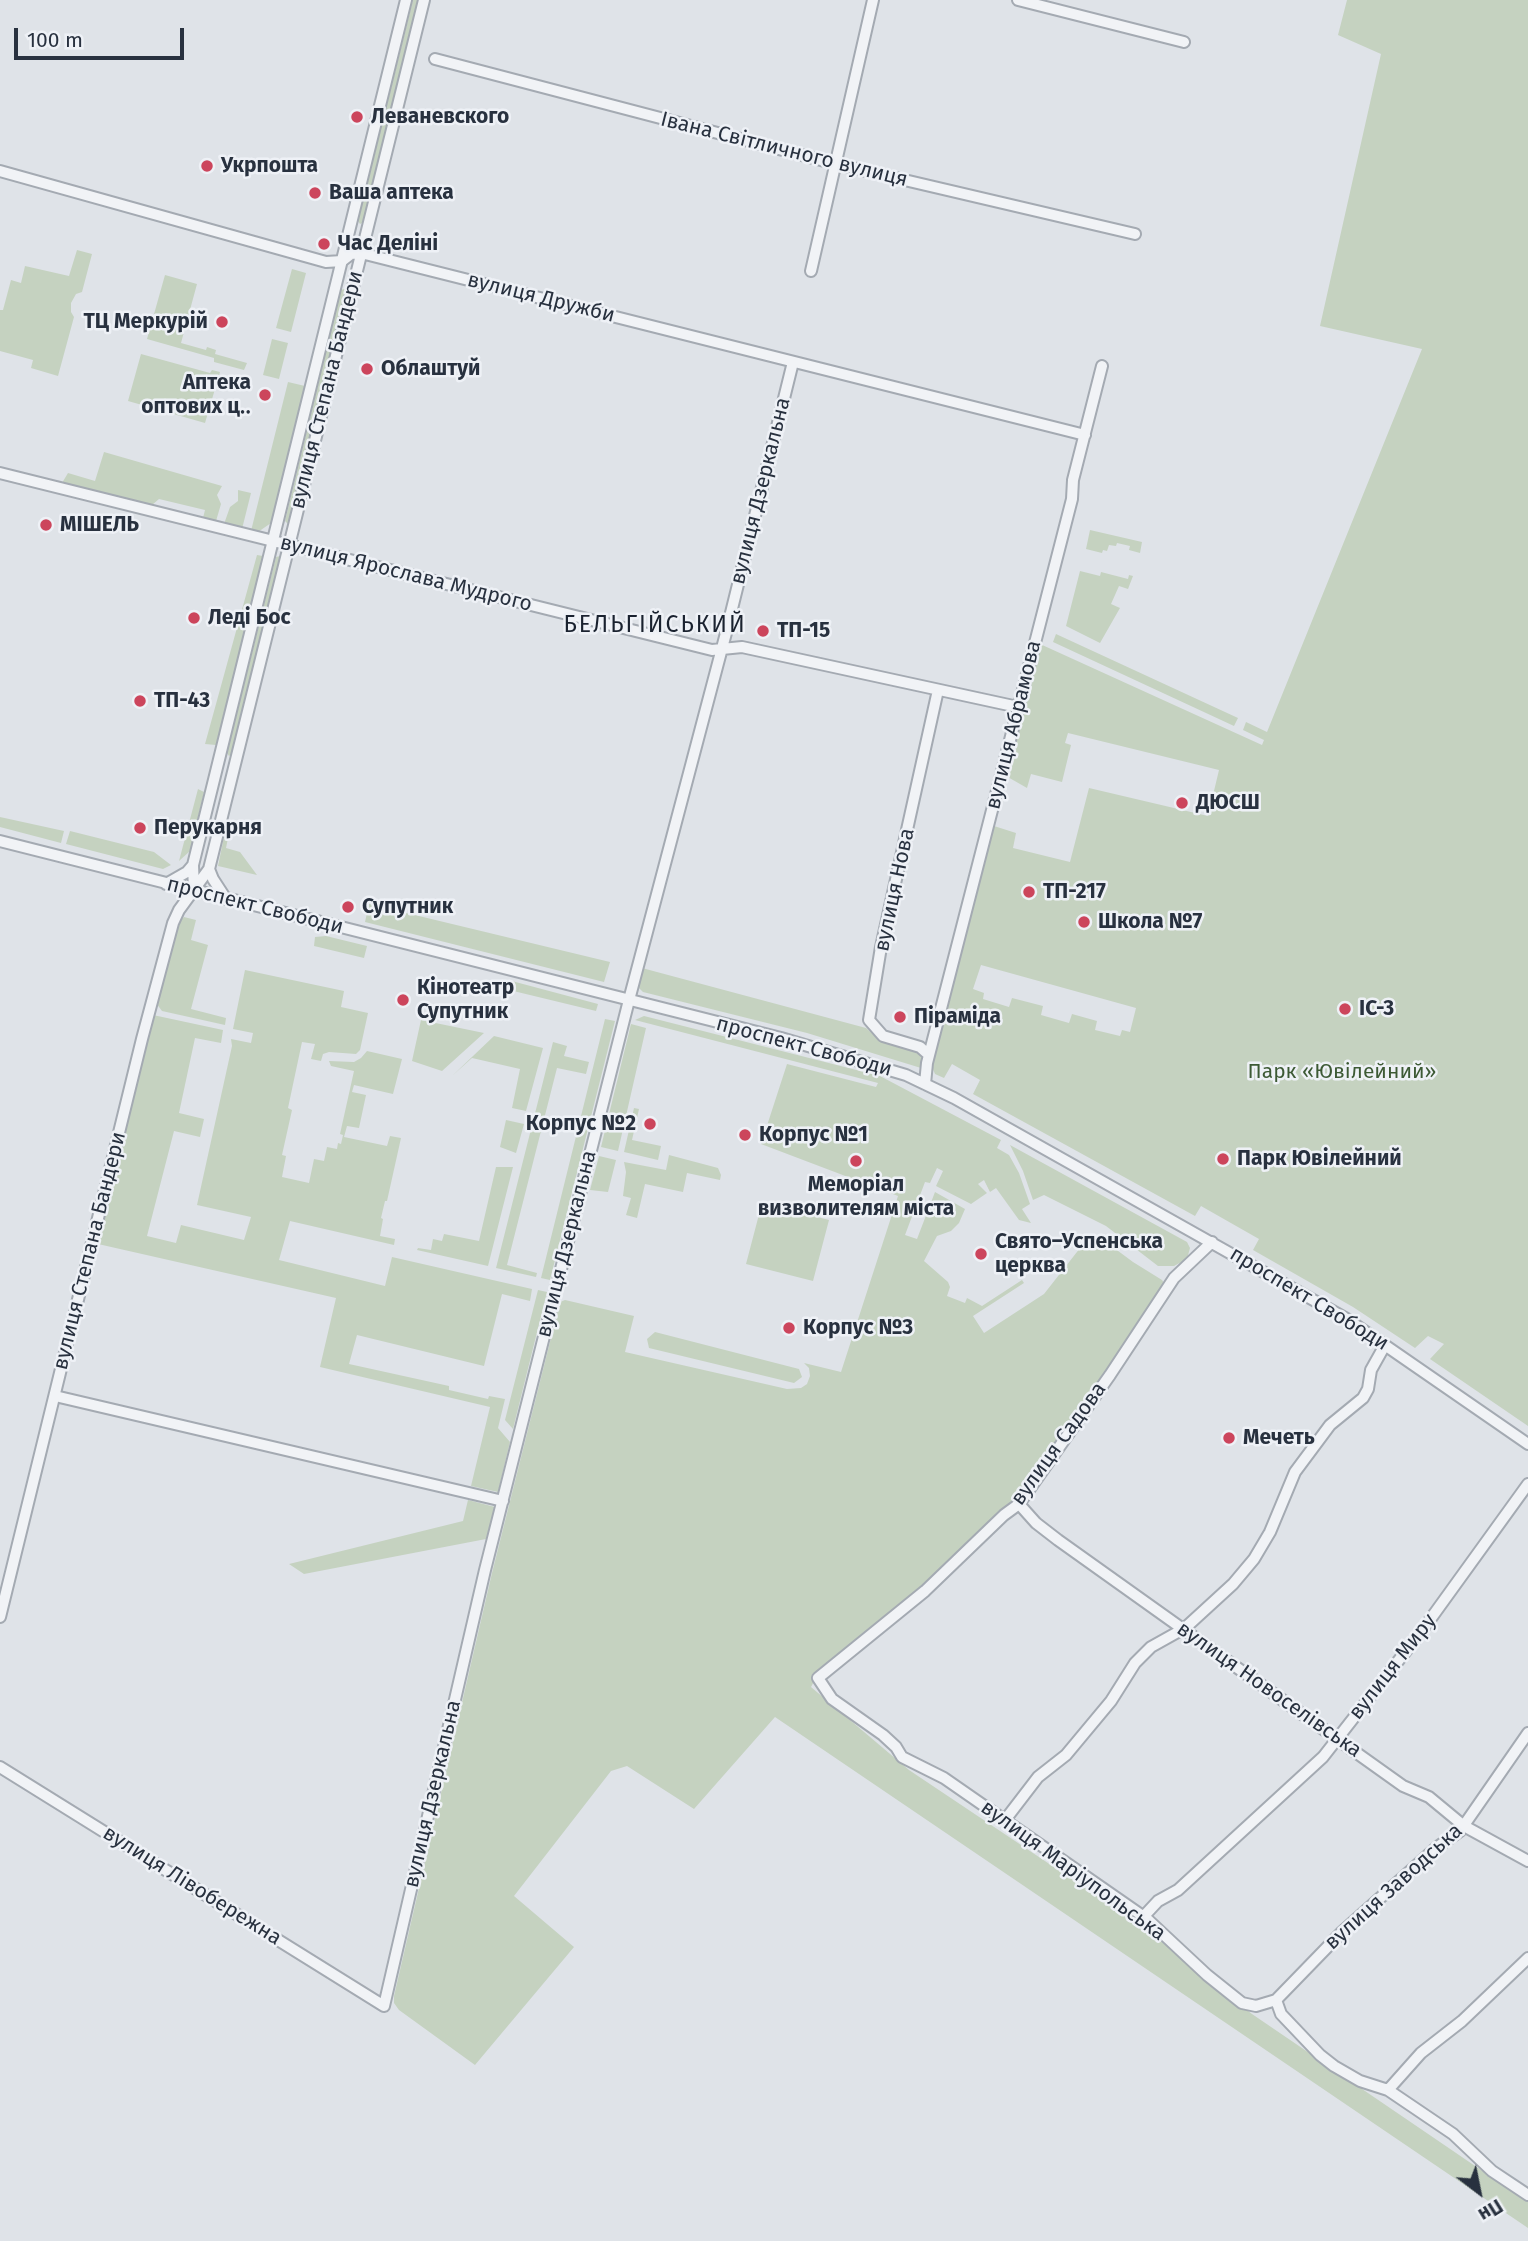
<!DOCTYPE html>
<meta charset="utf-8">
<style>
body{margin:0}
#map{position:relative;width:1528px;height:2241px;overflow:hidden;background:#dfe3e8;font-family:"Fira Sans",sans-serif}
canvas{display:block}
.north{position:absolute;left:1444px;top:2157px;width:70px;height:70px;-webkit-text-stroke:5px #eef1f6;paint-order:stroke;rotate:148deg;font-size:19px;font-weight:700;line-height:28px;text-align:center;color:#28313f}
.north::after{content:'';display:block;margin:auto;width:24px;height:32px;background:#28313f;clip-path:polygon(50% 0,100% 100%,50% 72%,0 100%)}
.scale{position:absolute;left:14px;top:28px;width:170px;height:32px;box-sizing:border-box;border:4px solid #28313f;border-top:0;padding-left:9px;font-size:21px;line-height:24px;white-space:nowrap;color:#28313f;-webkit-text-stroke:5px #eef1f6;paint-order:stroke}
</style>
<div id="map">
<canvas width="1528" height="2241"></canvas>
<div class="north">Пн</div>
<div class="scale">100 m</div>
</div>
<script>
const ctx = document.querySelector('canvas').getContext('2d');
ctx.lineJoin = 'round';
function fill(path, color) { ctx.fillStyle = color; ctx.fill(path, 'evenodd'); }
const poly = rows => new Path2D(rows.map(r => 'M' + r).join(''));
function stroke(path, color, width, dash) { ctx.strokeStyle = color; ctx.lineWidth = width; ctx.lineCap = dash ? 'butt' : 'round'; ctx.setLineDash(dash || []); ctx.stroke(path); }
function write(font, color, halo, rows, align = 'center') {
  ctx.font = font + ' "Fira Sans",sans-serif'; ctx.lineWidth = 5; ctx.setLineDash([]); ctx.textBaseline = 'middle'; ctx.strokeStyle = halo; ctx.fillStyle = color; for (const [text, x, y, turn = 0] of rows) {
    ctx.save(); ctx.translate(x, y); ctx.rotate((+turn || 0) * Math.PI / 180); ctx.textAlign = isNaN(turn) ? turn : align; if (halo) ctx.strokeText(text, 0, 0); ctx.fillText(text, 0, 0); ctx.restore();
  }
}
const green = poly([
 [413,0,419,0,364,222,360,224,358,221],
 [1347,0,1528,0,1528,1426,1430,1359,1444,1344,1428,1336,1415,1348,1353,1307,1253,1250,1259,1239,1201,1206,1195,1216,973,1094,980,1080,952,1064,944,1078,935,1074,932,1067,994,826,1016,833,1013,848,1070,862,1089,788,1208,816,1219,770,1068,733,1065,743,1071,745,1062,782,1031,774,1027,788,1006,776,1040,644,1262,745,1264,740,1243,730,1246,722,1267,732,1422,349,1320,326,1381,54,1338,35],
 [981,965,1136,1008,1130,1032,1122,1030,1120,1036,1095,1030,1097,1021,1072,1014,1069,1023,1041,1015,1043,1006,1012,998,1009,1007,983,999,984,993,973,989],
 [77,250,92,254,82,292,76,294,71,303,71,312,74,317,58,376,31,368,33,360,0,351,0,310,3,310,11,280,21,283,25,266,69,276],
 [292,269,306,273,291,332,276,328],
 [165,275,197,284,181,343,206,350,207,347,216,350,215,354,247,363,244,370,214,362,214,358,147,339],
 [344,289,347,291,288,524,285,521,341,290],
 [272,339,288,343,279,379,263,375],
 [141,354,210,373,212,370,220,372,205,423,128,401],
 [288,382,305,386,271,523,258,532,251,531],
 [104,452,222,486,217,495,221,504,216,521,203,518,205,510,159,499,152,505,62,483,68,473,95,481],
 [238,490,251,493,242,529,224,524,230,507,238,501],
 [1090,530,1142,542,1140,553,1129,550,1130,546,1117,543,1116,546,1109,545,1107,551,1103,550,1102,553,1086,549],
 [257,555,263,556,216,745,205,744],
 [280,556,232,754,229,756,227,753,276,557],
 [1080,571,1100,576,1101,572,1128,579,1129,575,1133,576,1128,589,1119,586,1111,604,1120,608,1100,643,1066,626],
 [1056,634,1238,718,1234,726,1053,642],
 [198,789,204,792,190,851,179,861],
 [0,817,64,831,61,843,0,827],
 [70,831,154,852,171,865,163,869,66,844],
 [225,832,229,833,226,848,240,852,257,875,218,866],
 [369,904,610,962,604,982,365,922],
 [184,917,196,920,191,940,208,945,191,1009,226,1018,225,1025,162,1011,156,1003,178,924],
 [326,936,367,946,364,958,314,946,315,937],
 [642,968,866,1028,876,1037,917,1051,922,1059,921,1068,807,1033,643,992,638,987],
 [245,970,344,991,341,1007,368,1013,360,1050,356,1054,329,1052,323,1054,321,1061,311,1059,315,1044,302,1042,288,1108,292,1110,282,1155,286,1156,282,1177,309,1183,314,1159,324,1161,327,1147,337,1149,338,1143,341,1144,343,1135,340,1134,354,1071,331,1066,329,1061,354,1062,361,1058,367,1051,402,1059,393,1094,354,1085,352,1092,366,1095,359,1128,347,1126,344,1137,387,1146,390,1136,401,1138,387,1201,385,1201,381,1218,383,1219,380,1236,395,1239,394,1245,290,1221,279,1260,385,1286,392,1257,532,1289,530,1301,502,1294,484,1366,357,1335,349,1364,449,1386,449,1390,488,1399,489,1396,505,1399,498,1428,510,1442,498,1492,471,1486,490,1407,320,1367,336,1298,98,1244,153,1015,223,1030,221,1043,195,1038,179,1113,204,1119,200,1137,174,1131,147,1236,176,1243,181,1225,244,1240,251,1217,197,1205,232,1046,231,1039,251,1043,253,1033,233,1029],
 [508,980,598,1004,596,1011,501,988],
 [644,1016,880,1076,1001,1140,997,1148,1009,1155,1019,1173,1030,1204,1022,1209,1031,1223,1019,1220,996,1188,990,1192,984,1180,978,1184,987,1193,971,1204,936,1186,943,1171,937,1168,930,1183,925,1182,905,1235,917,1239,935,1192,965,1209,959,1223,951,1231,937,1236,924,1261,948,1282,950,1287,947,1296,965,1303,967,1298,982,1306,1022,1280,1024,1283,973,1316,984,1333,1044,1294,1084,1243,1092,1238,1102,1239,1133,1262,1162,1280,1164,1283,1136,1329,1016,1499,923,1588,817,1676,811,1687,909,1770,1139,1924,1252,2014,1528,2202,1528,2228,775,1717,694,1809,627,1766,611,1771,514,1896,574,1947,475,2065,399,2010,394,2003,394,1996,492,1573,560,1302,565,1300,634,1316,625,1352,787,1389,801,1388,807,1384,810,1376,809,1368,804,1363,841,1372,898,1196,761,1144,787,1064,876,1087,878,1083,635,1020],
 [605,1019,615,1021,550,1280,541,1278],
 [421,1020,484,1033,442,1071,412,1061],
 [631,1024,646,1028,618,1151,601,1147],
 [494,1036,543,1048,526,1111,512,1108,520,1069,472,1058,452,1076],
 [553,1042,567,1046,564,1056,589,1062,586,1074,557,1068,507,1265,537,1273,536,1277,496,1268],
 [634,1108,639,1109,632,1140,661,1146,658,1160,624,1152],
 [506,1120,524,1124,516,1153,500,1147],
 [1010,1145,1187,1242,1190,1248,1187,1259,1174,1266,1158,1266,1106,1226,1044,1195,1033,1200,1023,1171],
 [669,1155,718,1168,721,1175,720,1180,687,1173,683,1192,645,1184,637,1218,626,1215,631,1198,623,1196,626,1172,624,1162,666,1170],
 [599,1156,616,1160,608,1192,590,1190],
 [496,1167,513,1167,488,1266,417,1250,418,1248,431,1250,433,1239,442,1241,444,1234,479,1241],
 [762,1203,829,1220,813,1281,746,1264],
 [538,1290,547,1292,513,1429,505,1420],
 [655,1332,799,1369,802,1377,794,1383,649,1348,647,1339],
 [468,1500,495,1507,486,1539,304,1574,289,1564,463,1521]
]);
const minor = poly([
 [1018,0,1184,42],
 [435,59,836,164,1135,234],
 [0,171,326,262,342,261,351,254,361,253,1085,435],
 [811,271,873,0],
 [0,473,712,650,742,647,1018,707],
 [0,841,781,1038,906,1075,954,1098,1347,1319,1528,1444],
 [166,884,187,872,193,865],
 [194,891,193,865,406,0],
 [226,899,213,879,209,869,424,0],
 [929,1055,920,1047,883,1036,869,1020,881,947,938,690],
 [925,1084,927,1063,1072,499,1073,480,1102,366],
 [1212,1242,1174,1278,1110,1375,1019,1504,1004,1515,925,1591,818,1678,832,1699,883,1735,896,1747,902,1757,944,1778,1147,1919,1207,1975,1242,2003,1256,2006,1276,2000,1281,2014,1320,2055,1334,2066,1360,2081,1388,2090,1453,2134,1492,2171,1528,2195],
 [55,1396,503,1501],
 [1019,1504,1036,1523,1058,1540,1403,1786,1429,1797,1464,1826,1528,1861],
 [0,1617,142,1039,173,923,179,910,209,869],
 [0,1767,384,2006,485,1570,629,1000,726,633,793,362],
 [1005,1820,1038,1777,1066,1755,1111,1701,1135,1663,1151,1647,1185,1628,1233,1584,1254,1559,1270,1532,1295,1472,1330,1425,1363,1398,1368,1389,1371,1370,1385,1345],
 [1144,1916,1158,1901,1178,1890,1323,1757,1424,1628,1528,1484],
 [1276,2000,1342,1932,1436,1848,1460,1831,1528,1733],
 [1388,2090,1421,2053,1462,2021,1528,1958]
]);
const markers = [
 [357,117,7,"#cc455c"],
 [207,166,7,"#cc455c"],
 [315,193,7,"#cc455c"],
 [324,244,7,"#cc455c"],
 [222,322,7,"#cc455c"],
 [367,369,7,"#cc455c"],
 [265,395,7,"#cc455c"],
 [46,525,7,"#cc455c"],
 [194,618,7,"#cc455c"],
 [763,631,7,"#cc455c"],
 [140,701,7,"#cc455c"],
 [1182,803,7,"#cc455c"],
 [140,828,7,"#cc455c"],
 [1029,892,7,"#cc455c"],
 [348,907,7,"#cc455c"],
 [1084,922,7,"#cc455c"],
 [403,1000,7,"#cc455c"],
 [1345,1009,7,"#cc455c"],
 [900,1017,7,"#cc455c"],
 [650,1124,7,"#cc455c"],
 [745,1135,7,"#cc455c"],
 [1223,1159,7,"#cc455c"],
 [856,1161,7,"#cc455c"],
 [981,1254,7,"#cc455c"],
 [789,1328,7,"#cc455c"],
 [1229,1438,7,"#cc455c"]
];
const poiNames = [
 ["Леваневского",371,117],
 ["Укрпошта",221,166],
 ["Ваша аптека",329,193],
 ["Час Деліні",338,244],
 ["ТЦ Меркурій",208,322,"right"],
 ["Облаштуй",381,369],
 ["Аптека",251,383,"right"],
 ["оптових ц‥",251,407,"right"],
 ["МІШЕЛЬ",60,525],
 ["Леді Бос",208,618],
 ["ТП-15",777,631],
 ["ТП-43",154,701],
 ["ДЮСШ",1196,803],
 ["Перукарня",154,828],
 ["ТП-217",1043,892],
 ["Супутник",362,907],
 ["Школа №7",1098,922],
 ["Кінотеатр",417,988],
 ["Супутник",417,1012],
 ["ІС-3",1359,1009],
 ["Піраміда",914,1017],
 ["Корпус №2",636,1124,"right"],
 ["Корпус №1",759,1135],
 ["Парк Ювілейний",1237,1159],
 ["Меморіал",856,1185,"center"],
 ["визволителям міста",856,1209,"center"],
 ["Свято–Успенська",995,1242],
 ["церква",995,1266],
 ["Корпус №3",803,1328],
 ["Мечеть",1243,1438]
];
const streetNames = [
 ["Івана Світличного вулиця",784,150,14],
 ["вулиця Дружби",541,298,14],
 ["вулиця Степана Бандери",327,390,-76],
 ["вулиця Дзеркальна",761,491,-76],
 ["вулиця Ярослава Мудрого",406,574,14],
 ["вулиця Абрамова",1014,725,-76],
 ["вулиця Нова",895,890,-78],
 ["проспект Свободи",255,906,14],
 ["проспект Свободи",804,1047,15],
 ["вулиця Дзеркальна",567,1244,-76],
 ["вулиця Степана Бандери",90,1251,-76],
 ["проспект Свободи",1309,1299,31],
 ["вулиця Садова",1059,1444,-54],
 ["вулиця Миру",1393,1667,-52],
 ["вулиця Новоселівська",1269,1690,35],
 ["вулиця Дзеркальна",433,1794,-77],
 ["вулиця Маріупольська",1073,1871,36],
 ["вулиця Лівобережна",192,1886,32],
 ["вулиця Заводська",1394,1887,-42]
];
const parkNames = [
 ["Парк «Ювілейний»",1342,1072]
];
const neighbourhoodNames = [
 ["БЕЛЬГІЙСЬКИЙ",655,626]
];
fill(green, '#c5d2c0');
stroke(minor, '#a4aab2', 14);
stroke(minor, '#f1f3f6', 10);
for (const [x, y, r, color] of markers) { const dot = new Path2D(); dot.arc(x, y, r, 0, 2 * Math.PI); ctx.fillStyle = color; ctx.fill(dot); stroke(dot, '#eef1f6', 2.5); }
write('bold 21px', '#28313f', '#eef1f6', poiNames, 'left');
write('21px', '#28313f', '#eef1f6', streetNames);
write('21px', '#3d5a35', '#eef1f6', parkNames);
ctx.letterSpacing = '2px';
write('23px', '#1a222f', '#eef1f6', neighbourhoodNames);
ctx.letterSpacing = '0px';
</script>
